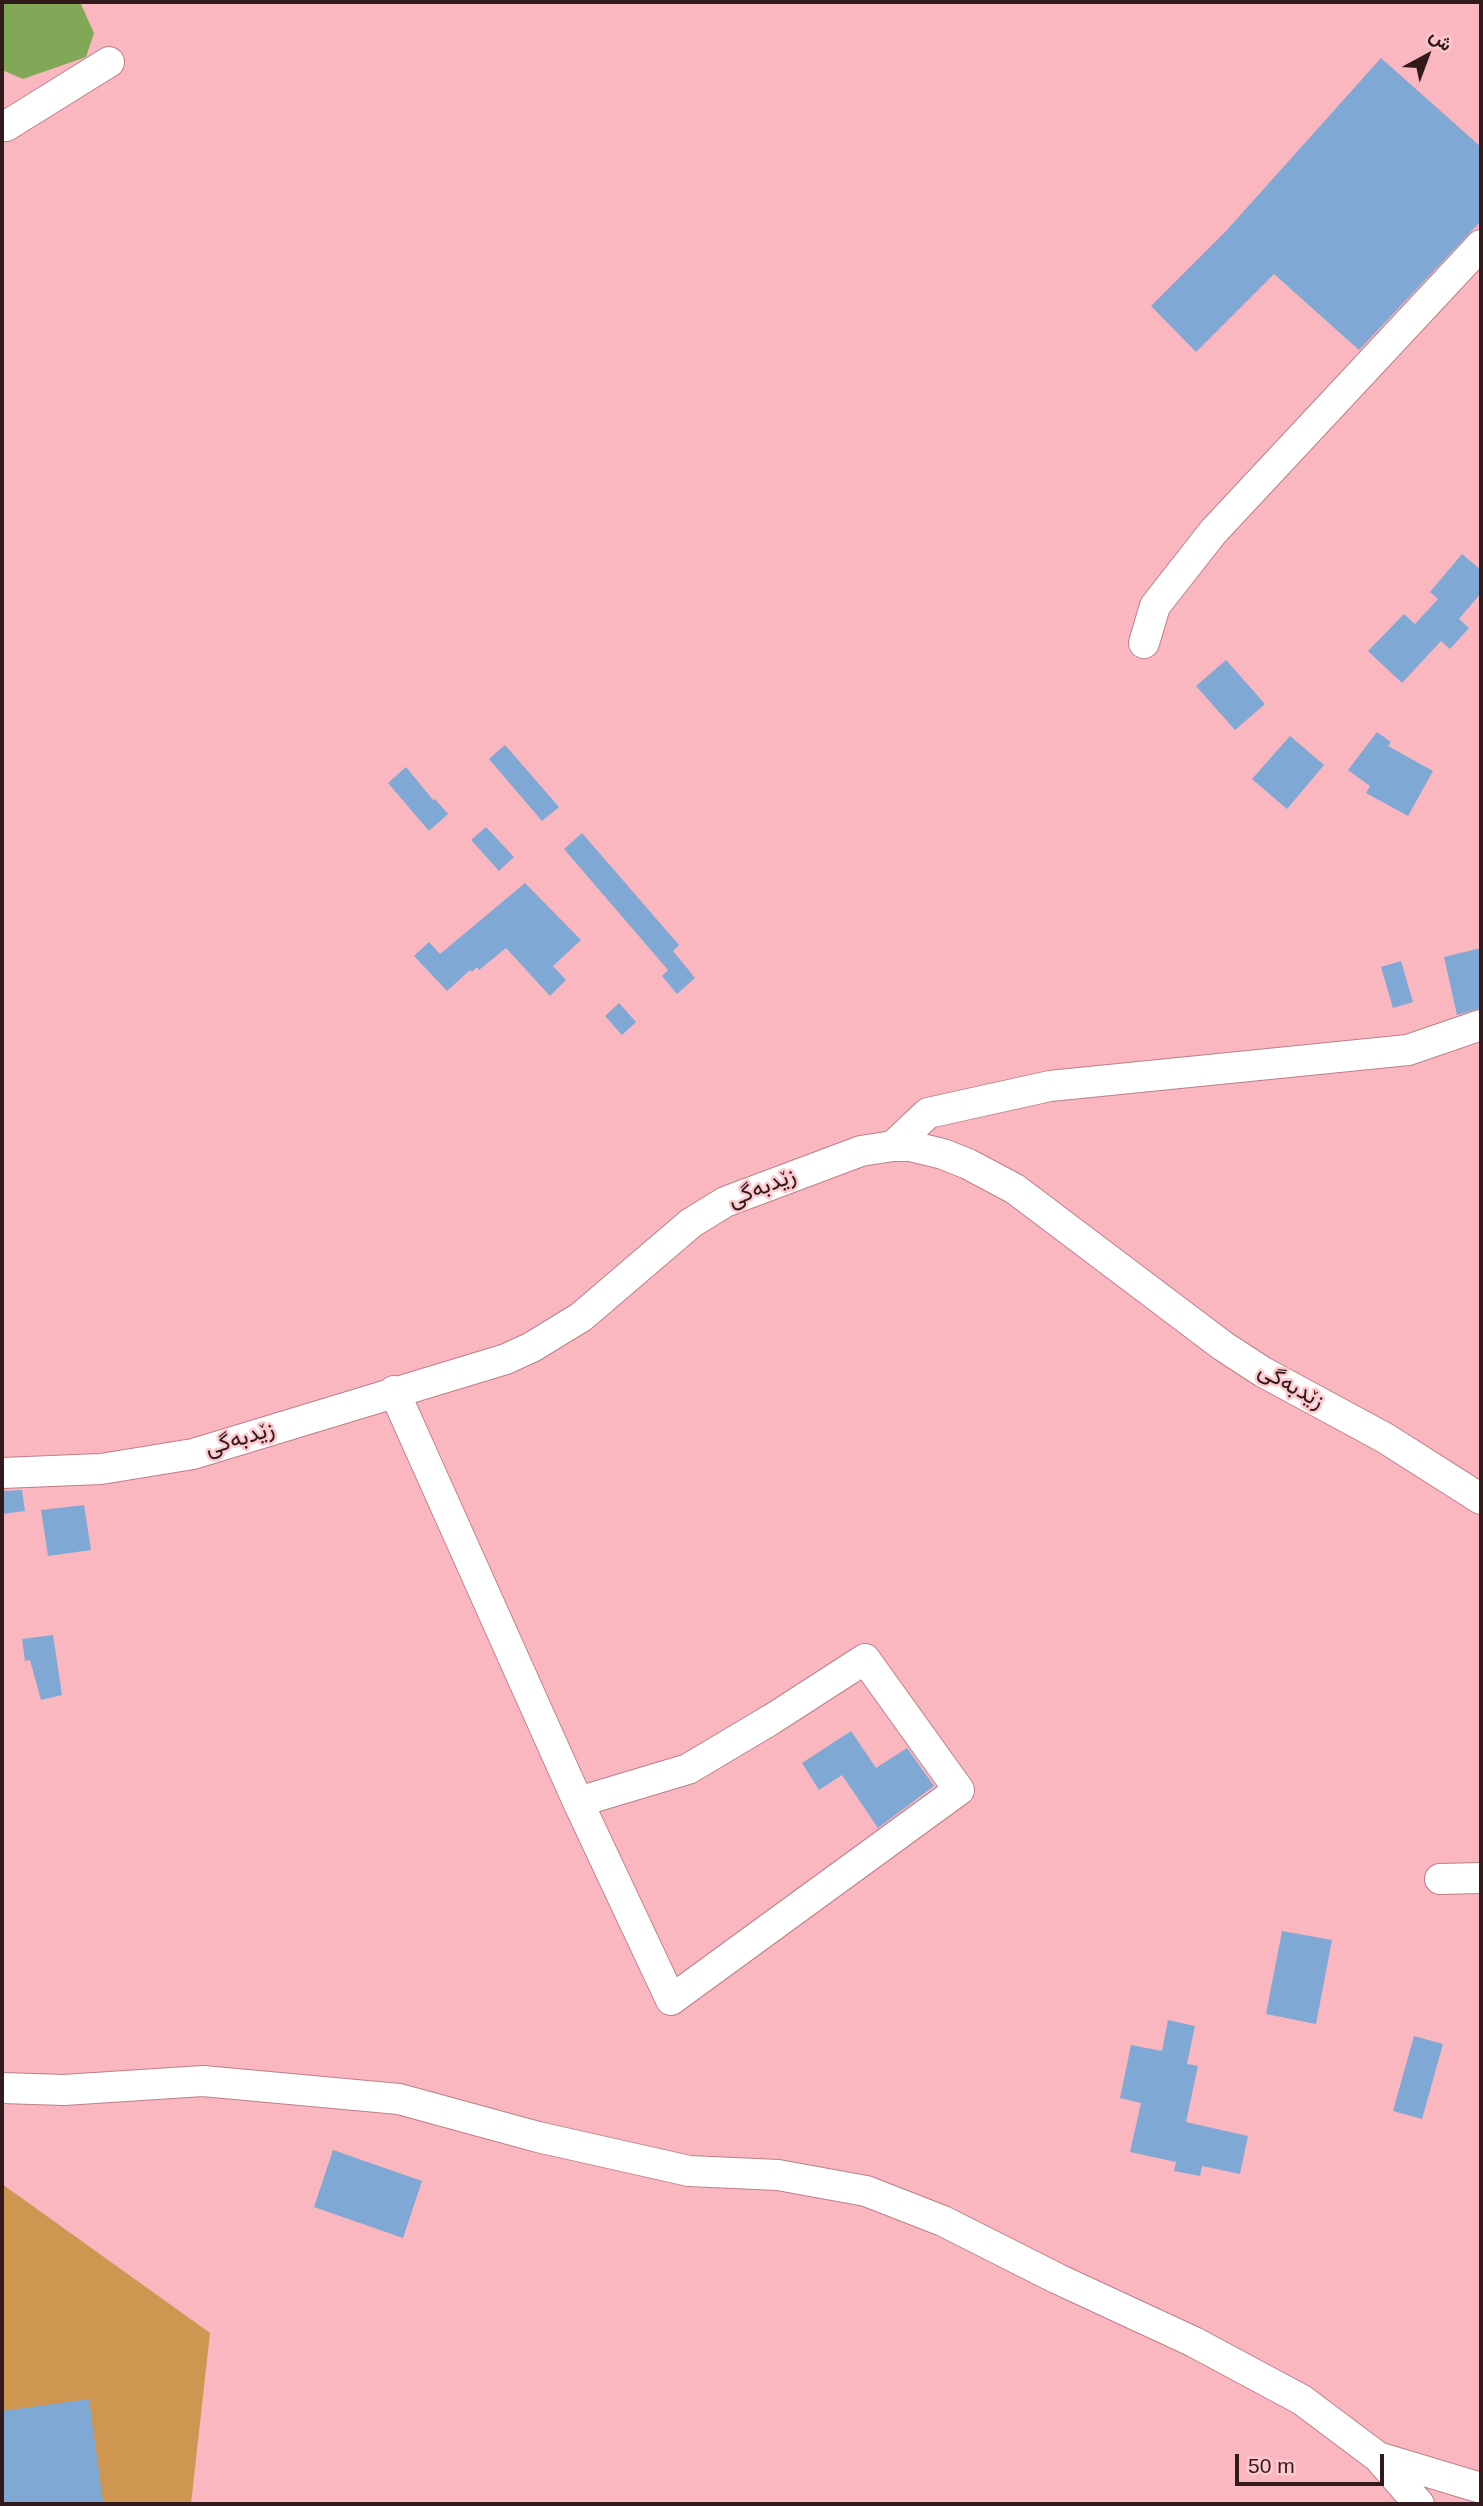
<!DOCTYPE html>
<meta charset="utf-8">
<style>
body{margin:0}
#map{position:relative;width:1483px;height:2506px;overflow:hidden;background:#fab7c0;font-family:Arial,Vazirmatn,sans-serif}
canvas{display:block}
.frame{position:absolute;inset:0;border:4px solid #31191c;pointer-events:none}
.north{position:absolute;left:1392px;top:21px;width:70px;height:70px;-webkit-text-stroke:5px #ffc8cf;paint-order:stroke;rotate:41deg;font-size:19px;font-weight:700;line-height:28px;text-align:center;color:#31191c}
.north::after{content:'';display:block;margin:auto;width:24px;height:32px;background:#31191c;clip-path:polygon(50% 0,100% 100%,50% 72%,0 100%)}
.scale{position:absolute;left:1235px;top:2454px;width:149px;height:32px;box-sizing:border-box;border:4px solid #31191c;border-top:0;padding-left:9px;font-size:21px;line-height:24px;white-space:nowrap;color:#31191c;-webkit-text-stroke:5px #ffc8cf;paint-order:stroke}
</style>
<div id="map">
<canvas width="1483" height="2506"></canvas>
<div class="frame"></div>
<div class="north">ش</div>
<div class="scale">50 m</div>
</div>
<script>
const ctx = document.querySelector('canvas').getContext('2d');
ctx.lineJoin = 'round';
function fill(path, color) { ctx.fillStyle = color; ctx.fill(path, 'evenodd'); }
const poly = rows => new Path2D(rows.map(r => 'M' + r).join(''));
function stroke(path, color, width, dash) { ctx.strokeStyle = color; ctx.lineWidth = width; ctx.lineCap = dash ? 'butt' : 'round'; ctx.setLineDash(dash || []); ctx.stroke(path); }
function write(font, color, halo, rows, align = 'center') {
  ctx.font = font + ' Arial,Vazirmatn,sans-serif'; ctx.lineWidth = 5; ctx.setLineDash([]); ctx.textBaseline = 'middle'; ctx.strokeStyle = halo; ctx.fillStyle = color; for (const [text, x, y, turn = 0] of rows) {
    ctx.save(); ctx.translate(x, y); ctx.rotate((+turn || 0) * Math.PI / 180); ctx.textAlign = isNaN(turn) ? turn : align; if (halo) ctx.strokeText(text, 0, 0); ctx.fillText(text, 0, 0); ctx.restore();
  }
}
const green = poly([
 [2,2184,210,2333,191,2504,2,2504]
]);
const water = poly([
 [2,2,80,2,94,33,86,57,23,79,2,70]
]);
const building = poly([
 [1381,58,1481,147,1481,221,1359,350,1274,274,1196,352,1151,306,1226,231],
 [1462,554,1481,570,1481,593,1459,619,1469,628,1450,649,1441,641,1402,683,1368,651,1404,614,1415,624,1438,599,1430,592],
 [1226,660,1265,704,1235,730,1196,686],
 [1377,732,1391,742,1388,746,1433,771,1408,816,1366,793,1370,786,1348,770],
 [1290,736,1324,765,1287,809,1252,779],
 [505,745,559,807,542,821,489,759],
 [406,767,434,801,435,799,448,814,429,831,388,783],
 [486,827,514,857,499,871,471,840],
 [582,833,679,945,673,951,695,978,677,994,662,976,668,970,564,849],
 [525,883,581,940,553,966,566,980,550,996,506,948,479,970,477,967,472,972,470,970,447,991,414,956,429,942,440,954],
 [1481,948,1481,1008,1457,1015,1444,957],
 [1401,961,1413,1002,1393,1008,1381,967],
 [619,1003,636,1022,622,1035,605,1016],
 [22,1490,25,1511,2,1514,2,1491],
 [84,1505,91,1550,48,1556,41,1510],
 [53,1635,62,1695,41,1700,30,1660,25,1661,22,1639],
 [851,1731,876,1768,907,1748,934,1786,878,1828,842,1775,819,1790,802,1763],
 [1282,1931,1332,1940,1316,2024,1266,2014],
 [1168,2020,1195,2026,1187,2064,1198,2066,1186,2122,1248,2136,1240,2174,1202,2166,1200,2176,1174,2171,1176,2162,1130,2152,1141,2103,1120,2098,1131,2045,1162,2051],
 [1414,2036,1443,2044,1422,2119,1393,2111],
 [333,2150,422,2181,403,2238,314,2207],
 [89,2399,103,2501,78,2504,2,2504,2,2411]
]);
const minor = poly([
 [2,124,6,126,109,62],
 [1144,643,1155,606,1213,532,1481,245],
 [893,1146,928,1113,1050,1086,1408,1050,1481,1025],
 [394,1391,578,1802,671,2000,959,1790,865,1659,772,1719,688,1769,578,1802],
 [2,1473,101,1469,193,1454,506,1359,532,1347,581,1317,691,1223,725,1202,861,1151,893,1146,910,1146,943,1154,968,1164,1015,1189,1223,1346,1263,1372,1385,1438,1481,1499],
 [1440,1879,1481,1878],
 [2,2088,64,2090,203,2081,399,2099,538,2137,689,2171,778,2175,866,2191,943,2221,1058,2279,1194,2342,1302,2400,1378,2457,1419,2504],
 [1378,2457,1481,2488]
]);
const streetNames = [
 ["زێدبەگی",762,1188,-22],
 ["زێدبەگی",1291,1386,29],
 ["زێدبەگی",240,1439,-17]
];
fill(green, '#ce9651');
fill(water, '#81a857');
fill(building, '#7fa8d4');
stroke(minor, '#be7f88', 32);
stroke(minor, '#fff', 30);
write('23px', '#31191c', '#ffc8cf', streetNames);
</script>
